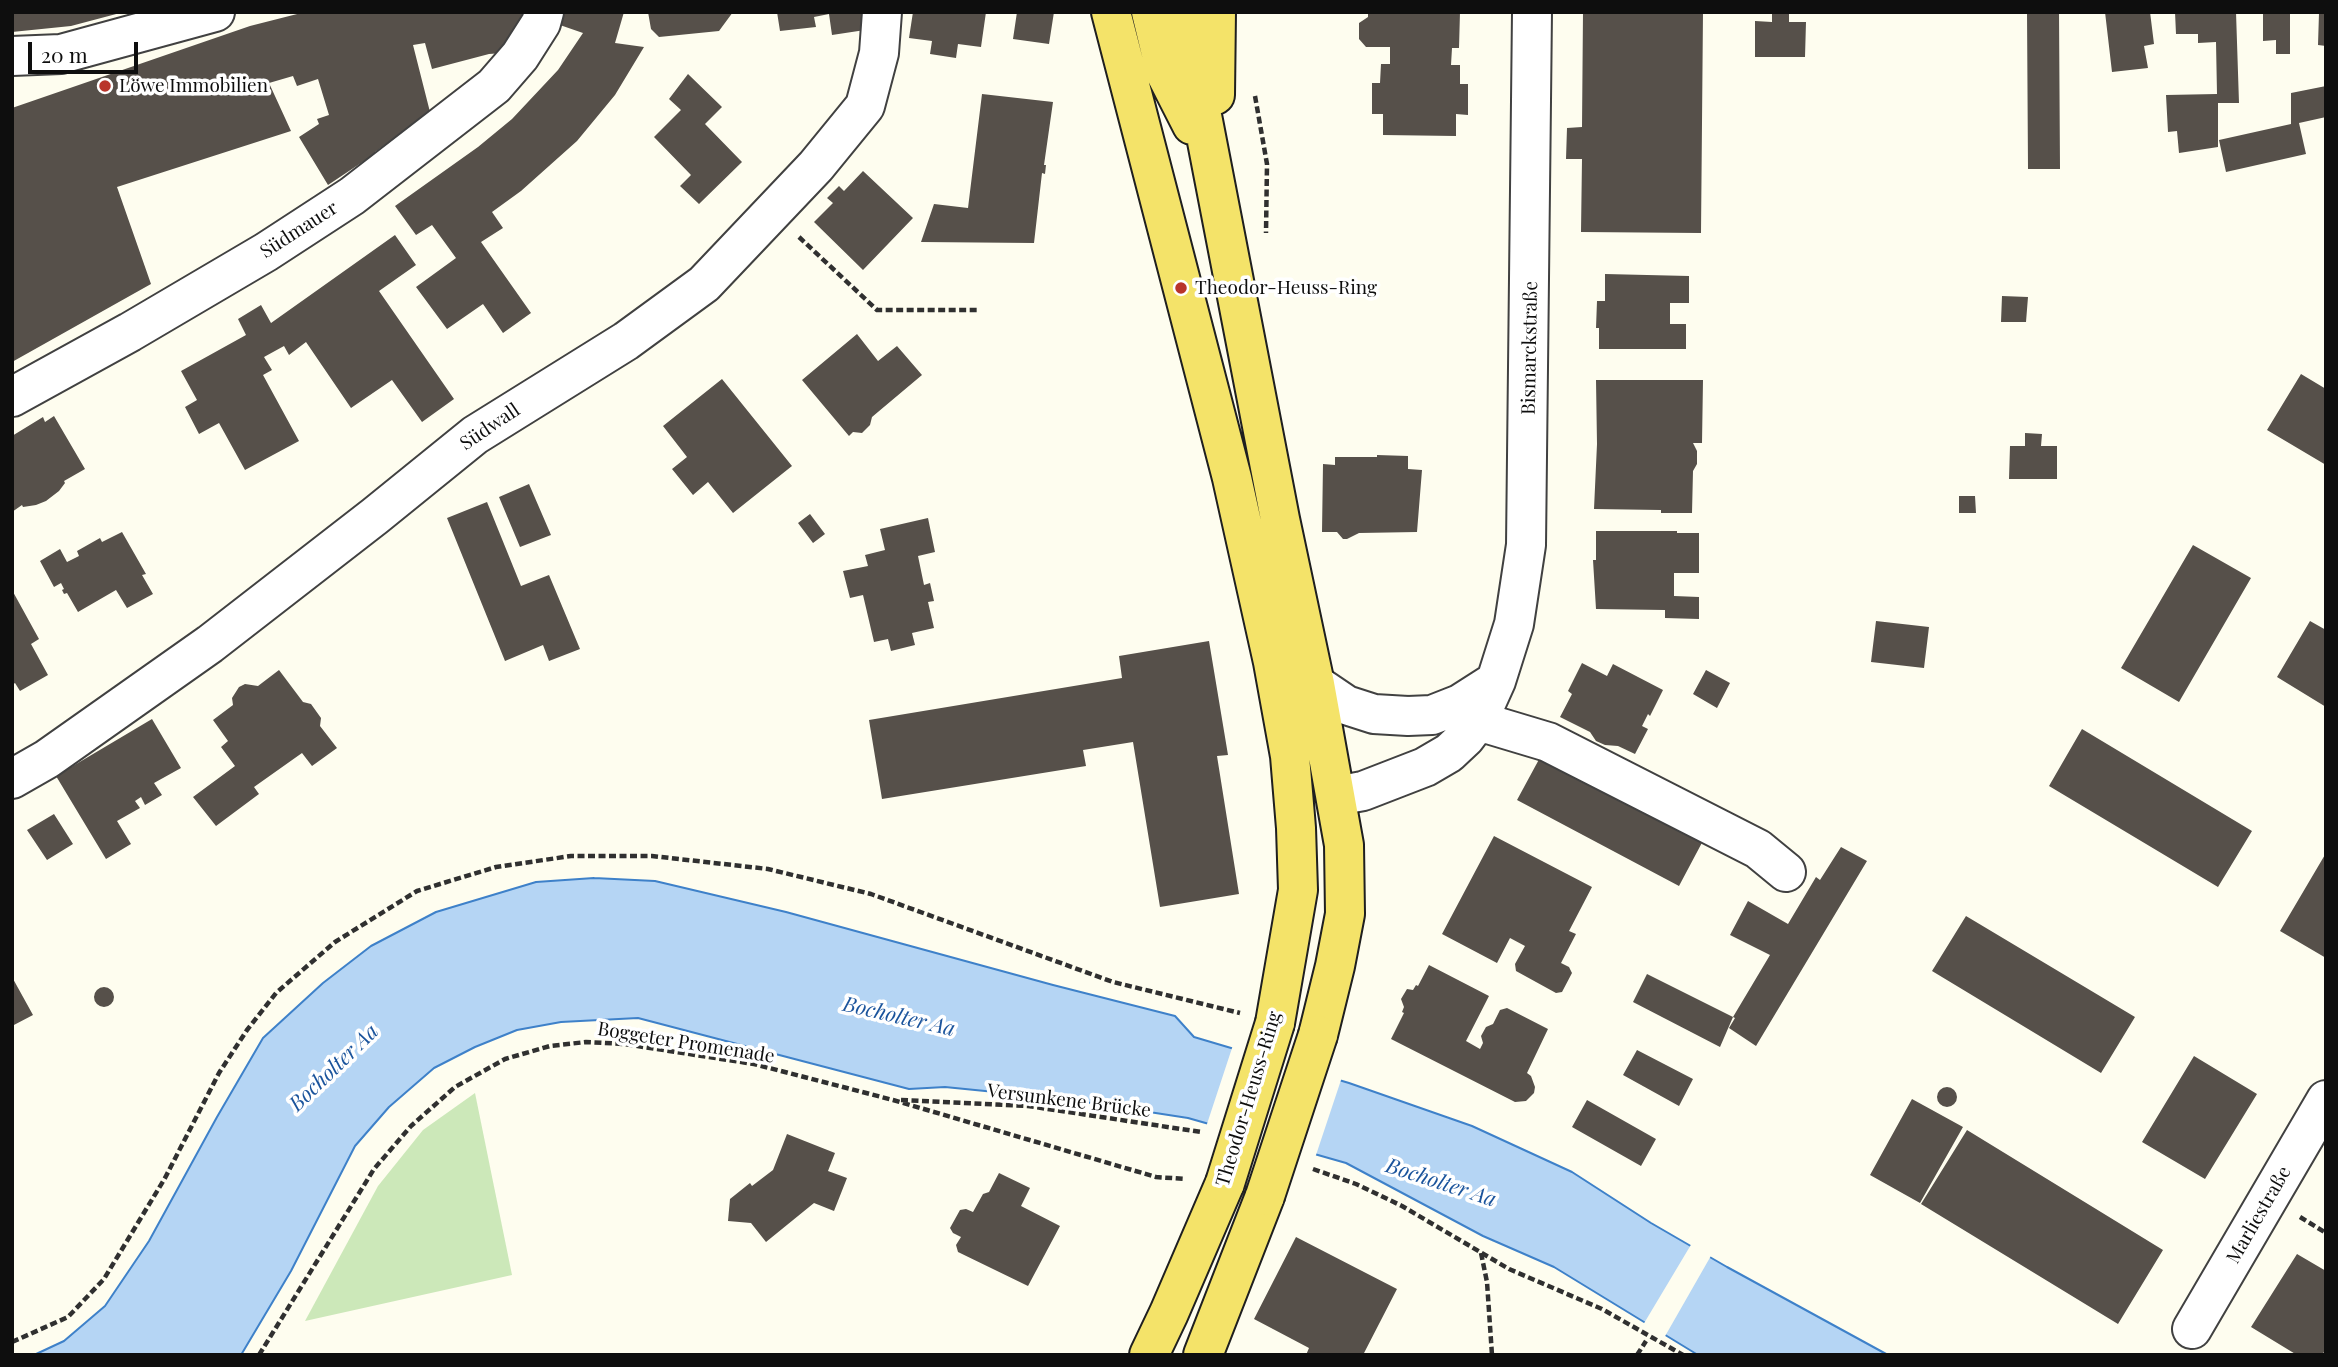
<!DOCTYPE html>
<meta charset="utf-8">
<style>
body{margin:0}
#map{position:relative;width:2338px;height:1367px;overflow:hidden;background:#fefdef;font-family:"Playfair Display",serif}
canvas{display:block}
.frame{position:absolute;inset:0;border:14px solid #0e0e0e;pointer-events:none}
.scale{position:absolute;left:28px;top:42px;width:110px;height:32px;box-sizing:border-box;border:4px solid #0e0e0e;border-top:0;padding-left:9px;font-size:21px;line-height:24px;white-space:nowrap;color:#0e0e0e;-webkit-text-stroke:5px #fff;paint-order:stroke}
</style>
<div id="map">
<canvas width="2338" height="1367"></canvas>
<div class="frame"></div>
<div class="scale">20 m</div>
</div>
<script>
const ctx = document.querySelector('canvas').getContext('2d');
ctx.lineJoin = 'round';
function fill(path, color) { ctx.fillStyle = color; ctx.fill(path, 'evenodd'); }
const poly = rows => new Path2D(rows.map(r => 'M' + r).join(''));
function stroke(path, color, width, dash) { ctx.strokeStyle = color; ctx.lineWidth = width; ctx.lineCap = dash ? 'butt' : 'round'; ctx.setLineDash(dash || []); ctx.stroke(path); }
function write(font, color, halo, rows, align = 'center') {
  ctx.font = font + ' "Playfair Display",serif'; ctx.lineWidth = 7; ctx.setLineDash([]); ctx.textBaseline = 'middle'; ctx.strokeStyle = halo; ctx.fillStyle = color; for (const [text, x, y, turn = 0] of rows) {
    ctx.save(); ctx.translate(x, y); ctx.rotate((+turn || 0) * Math.PI / 180); ctx.textAlign = isNaN(turn) ? turn : align; if (halo) ctx.strokeText(text, 0, 0); ctx.fillText(text, 0, 0); ctx.restore();
  }
}
const green = poly([
 [475,1093,512,1275,305,1321,378,1186,423,1130]
]);
const water = poly([
 [594,878,655,881,786,912,1053,985,1175,1016,1194,1037,1349,1083,1472,1126,1572,1172,1651,1223,1727,1267,1888,1355,1698,1355,1554,1267,1483,1236,1346,1163,1188,1118,1065,1099,945,1087,909,1089,638,1018,561,1022,517,1030,475,1047,434,1068,389,1107,355,1146,291,1271,241,1355,34,1355,64,1341,105,1306,149,1241,217,1117,263,1038,323,983,371,946,436,912,536,882,594,878]
]);
const pier = poly([
 [1233,1045,1342,1077,1315,1158,1206,1127],
 [1692,1243,1712,1254,1664,1338,1643,1325]
]);
const building = poly([
 [12,12,120,12,120,13,71,26,12,32],
 [305,12,524,12,515,37,503,53,489,54,432,69,425,43,413,45,430,112,375,152,376,153,328,185,299,137,319,124,317,119,329,115,318,79,297,86,293,76,269,83,291,131,117,187,151,284,12,362,12,108,250,26],
 [558,12,624,12,615,43,644,47,615,95,577,141,521,191,492,212,503,228,481,242,531,313,503,333,483,304,447,329,416,287,456,258,432,225,416,235,395,206,478,147,512,119,558,70,583,33,557,24],
 [648,12,733,12,719,31,659,37,651,29],
 [777,12,862,12,865,30,832,35,829,14,814,17,816,27,780,31],
 [913,12,986,12,981,47,958,44,956,58,930,54,932,41,909,38],
 [1017,12,1054,12,1049,44,1013,39],
 [1368,12,1460,12,1459,48,1452,48,1451,65,1460,65,1460,84,1468,84,1468,115,1456,114,1456,136,1383,135,1383,114,1372,114,1372,83,1380,83,1381,64,1390,64,1390,47,1366,47,1359,39,1359,23,1368,17],
 [1583,12,1703,12,1701,233,1581,232,1582,159,1566,159,1567,128,1582,127],
 [1772,12,1789,12,1789,22,1806,22,1805,57,1755,57,1755,21,1772,22],
 [2027,12,2059,12,2060,169,2028,169],
 [2105,12,2150,12,2154,44,2144,46,2148,68,2112,72],
 [2175,12,2236,12,2239,103,2218,103,2218,147,2179,153,2177,131,2168,132,2166,95,2217,94,2216,42,2198,43,2198,34,2176,34],
 [2263,12,2290,12,2290,54,2276,54,2276,40,2263,41],
 [2319,13,2326,13,2326,46,2318,45],
 [688,74,722,107,705,124,742,162,699,204,680,186,691,175,654,137,681,110,669,99],
 [2326,86,2326,117,2299,123,2306,154,2226,172,2219,140,2291,124,2291,93],
 [982,94,1053,102,1044,165,1046,165,1045,174,1042,173,1034,243,921,242,934,204,968,208],
 [863,171,913,218,863,270,814,222,833,203,827,198,839,186,844,191],
 [395,235,416,265,379,291,454,399,422,422,392,380,351,408,306,342,289,355,284,346,264,357,272,370,263,375,299,441,245,470,219,423,199,434,185,407,197,400,181,371,246,335,238,319,261,305,271,323],
 [1605,274,1689,276,1689,303,1670,303,1670,324,1686,324,1686,349,1599,349,1599,328,1596,328,1597,301,1605,301],
 [2002,296,2028,297,2026,322,2001,322],
 [857,334,878,361,897,346,922,375,872,417,870,425,862,433,853,432,849,436,802,380],
 [2301,374,2326,389,2326,465,2267,430],
 [722,379,792,466,733,513,708,482,693,495,672,469,687,457,663,426],
 [1596,380,1703,380,1702,443,1693,443,1697,451,1697,464,1693,471,1692,513,1661,513,1661,510,1594,509,1597,444],
 [54,416,85,469,64,481,65,483,59,491,46,501,36,505,23,507,22,505,12,512,12,436,43,417,45,422],
 [2025,433,2042,434,2041,446,2057,446,2057,479,2009,479,2010,446,2025,446],
 [1377,455,1408,456,1408,469,1422,470,1417,532,1359,533,1347,539,1343,539,1337,532,1322,532,1323,464,1335,465,1335,457,1377,457],
 [529,484,551,535,520,547,499,497],
 [1959,496,1975,496,1976,513,1959,513],
 [487,502,521,586,549,575,580,649,549,661,543,645,505,661,447,518],
 [810,514,825,534,813,543,798,523],
 [928,518,935,552,918,556,924,585,930,583,934,601,928,602,934,628,912,633,915,645,891,651,888,639,874,642,863,595,850,598,843,571,868,566,865,555,885,550,880,529],
 [1596,531,1677,531,1677,533,1699,533,1699,573,1674,573,1674,596,1699,597,1699,619,1665,618,1665,610,1596,609,1593,560,1596,560],
 [122,532,146,574,142,575,153,594,127,608,116,590,78,612,67,593,64,594,62,590,64,589,61,583,54,587,40,561,60,549,67,562,79,556,77,551,100,538,102,542],
 [2193,545,2251,578,2179,702,2121,668],
 [12,590,39,639,31,644,48,675,20,691,15,683,12,685],
 [1876,621,1929,627,1924,668,1871,662],
 [2310,621,2326,630,2326,707,2277,677],
 [1209,641,1228,755,1217,756,1239,894,1160,907,1133,742,1083,750,1086,766,882,799,869,720,1122,678,1119,656],
 [1582,663,1607,676,1613,664,1663,690,1650,716,1648,714,1642,726,1648,729,1635,754,1618,746,1605,745,1596,741,1590,732,1560,717,1572,694,1568,691],
 [279,670,303,702,311,704,321,718,320,726,337,748,312,766,302,753,254,787,259,794,216,826,193,797,235,766,221,747,228,741,213,720,233,705,232,698,239,687,245,684,258,686],
 [1706,670,1730,683,1717,708,1693,694],
 [152,719,181,768,154,783,162,795,145,805,141,797,135,801,140,808,117,821,131,844,106,859,56,776],
 [2082,729,2252,831,2218,887,2049,786],
 [1543,752,1705,837,1679,886,1517,800],
 [54,814,73,844,47,860,27,830],
 [1494,836,1592,887,1569,931,1576,934,1561,963,1569,967,1572,973,1562,992,1556,993,1516,971,1515,964,1525,946,1510,938,1497,963,1442,934],
 [1841,847,1867,861,1756,1046,1729,1028,1735,1018,1733,1017,1770,955,1730,935,1748,901,1788,924,1816,877,1820,880],
 [2326,853,2326,958,2280,931],
 [1966,916,2135,1017,2101,1073,1932,971],
 [1429,965,1489,996,1466,1041,1480,1049,1483,1043,1481,1036,1486,1027,1493,1024,1500,1010,1507,1008,1548,1029,1527,1073,1531,1076,1535,1087,1534,1093,1526,1101,1515,1102,1391,1039,1404,1013,1402,1012,1404,1007,1401,999,1407,989,1413,990,1416,985,1418,986],
 [1647,974,1733,1017,1720,1047,1633,1002],
 [12,977,33,1015,12,1026],
 '94 997a10 10 0 1 1 20 0a10 10 0 1 1-20 0Z',
 [1637,1050,1693,1079,1679,1106,1623,1075],
 [2194,1056,2257,1094,2205,1179,2142,1142],
 '1937 1097a10 10 0 1 1 20 0a10 10 0 1 1-20 0Z',
 [1912,1099,1963,1127,1920,1203,1870,1175],
 [1587,1100,1656,1139,1641,1166,1572,1127],
 [1967,1130,2163,1250,2118,1324,1921,1204],
 [787,1134,835,1153,828,1171,847,1178,834,1211,814,1203,766,1242,751,1223,728,1221,730,1199,750,1183,752,1186,773,1170],
 [999,1173,1030,1188,1021,1206,1060,1226,1028,1286,958,1252,956,1245,961,1237,953,1233,950,1228,960,1210,966,1209,973,1212,983,1194,989,1192],
 [1296,1237,1397,1289,1363,1355,1306,1355,1309,1348,1254,1319],
 [2297,1254,2326,1271,2326,1352,2324,1352,2322,1355,2297,1355,2251,1327]
]);
const path = poly([
 [1255,96,1267,164,1266,233],
 [799,237,877,310,978,310],
 [901,1100,1028,1106,1201,1132],
 [1313,1169,1356,1184,1402,1206,1509,1269,1602,1309,1683,1355],
 [2300,1217,2326,1233],
 [1481,1253,1487,1282,1492,1355],
 [12,1342,68,1317,104,1279,165,1178,219,1073,247,1030,276,993,335,942,417,891,496,867,571,856,652,856,768,869,871,894,1113,982,1240,1013],
 [259,1355,374,1169,411,1126,455,1087,505,1059,550,1046,586,1042,624,1044,754,1064,893,1100,1156,1177,1185,1179],
 [1637,1355,1646,1341]
]);
const minor = poly([
 [12,56,61,54,215,12],
 [12,397,130,332,266,252,352,196,494,86,520,56,541,23,544,12],
 [1315,684,1346,705,1374,714,1408,716,1432,715,1460,704,1496,681],
 [1478,721,1548,742,1758,849,1786,872],
 [12,779,47,759,210,644,375,516,475,435,626,341,704,284,816,166,865,106,879,53,882,12],
 [1336,796,1363,791,1425,767,1449,753,1465,738,1478,721,1496,681,1514,624,1526,545,1532,12],
 [2192,1329,2326,1100]
]);
const major = poly([
 [1111,12,1232,478,1273,662,1290,756,1296,828,1298,890,1275,1023],
 [1151,12,1166,74,1192,125],
 [1182,12,1280,519,1315,684,1344,845,1345,914,1335,966,1318,1035],
 [1215,95,1216,12],
 [1149,1355,1169,1313,1225,1183],
 [1203,1355,1265,1196]
]);
const majorBridge = poly([
 [1225,1183,1275,1023],
 [1265,1196,1318,1035]
]);
const markers = [
 [105,86,7,"#b9342a"],
 [1181,288,7,"#b9342a"]
];
const poiNames = [
 ["Löwe Immobilien",119,86],
 ["Theodor-Heuss-Ring",1195,288]
];
const streetNames = [
 ["Südmauer",299,230,-33],
 ["Bismarckstraße",1530,348,-89],
 ["Südwall",490,427,-34],
 ["Boggeter Promenade",686,1043,9],
 ["Theodor-Heuss-Ring",1249,1099,-73],
 ["Versunkene Brücke",1069,1101,7],
 ["Marliestraße",2259,1215,-60]
];
const waterNames = [
 ["Bocholter Aa",899,1017,13],
 ["Bocholter Aa",334,1068,-44],
 ["Bocholter Aa",1441,1183,18]
];
fill(green, '#cce8b9');
fill(water, '#b5d5f4');
stroke(water, '#3e81c9', 2);
fill(pier, '#fefdef');
fill(building, '#56504a');
stroke(minor, '#414141', 42);
stroke(major, '#1f1f1f', 42);
stroke(path, '#303030', 4.5, [7, 3.5]);
stroke(minor, '#fff', 38);
stroke(major, '#f4e369', 38);
stroke(majorBridge, '#1f1f1f', 42, []);
stroke(majorBridge, '#f4e369', 38);
for (const [x, y, r, color] of markers) { const dot = new Path2D(); dot.arc(x, y, r, 0, 2 * Math.PI); ctx.fillStyle = color; ctx.fill(dot); stroke(dot, '#fff', 2.5); }
write('19px', '#0e0e0e', '#fff', poiNames, 'left');
write('19px', '#0e0e0e', '#fff', streetNames);
write('italic 21px', '#1b549c', '#fff', waterNames);
</script>
